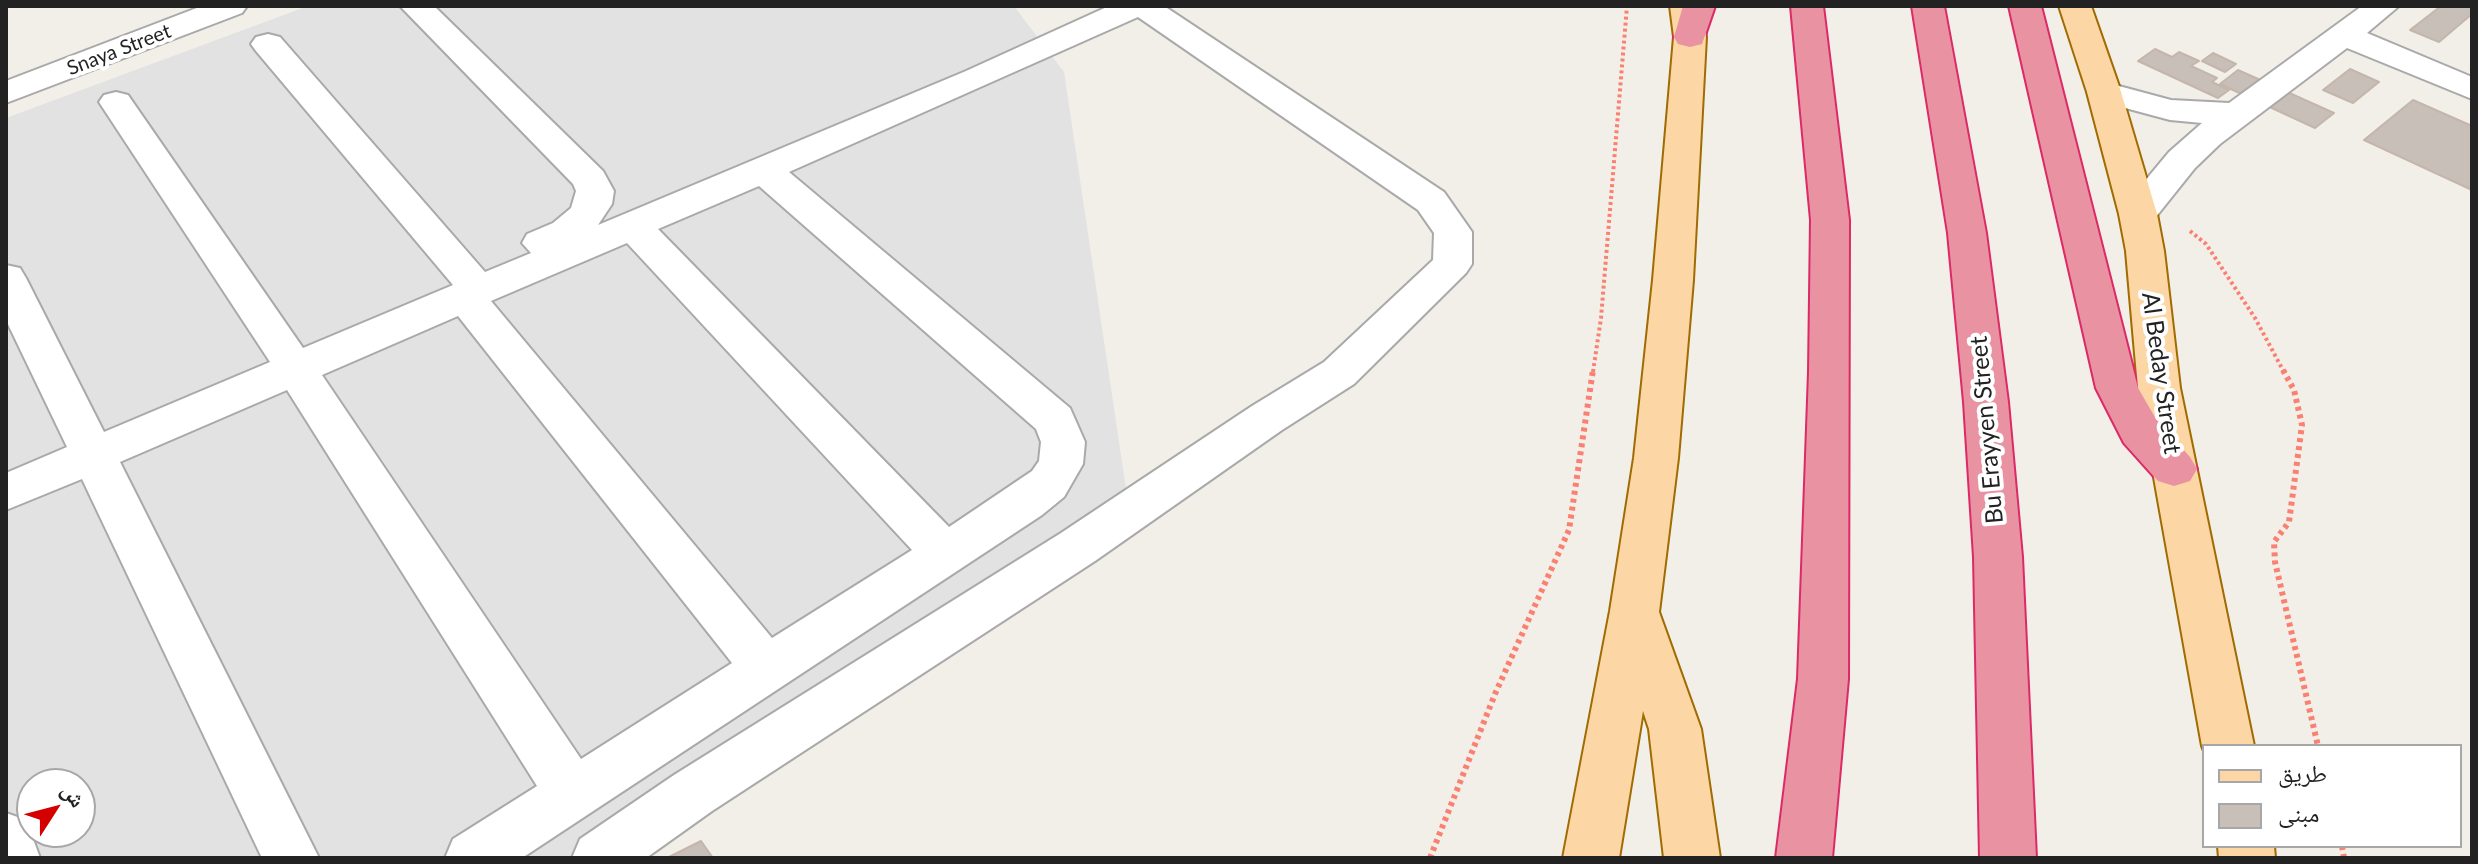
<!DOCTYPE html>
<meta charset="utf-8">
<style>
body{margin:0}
#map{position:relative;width:2478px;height:864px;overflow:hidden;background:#f2efe9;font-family:Lato,"Noto Naskh Arabic",sans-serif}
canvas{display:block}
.frame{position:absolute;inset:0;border:8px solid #222;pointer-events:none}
.legend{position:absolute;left:2202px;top:744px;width:260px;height:104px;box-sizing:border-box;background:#fff;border:2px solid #a7a7a7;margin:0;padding:10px 14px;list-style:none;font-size:24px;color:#222}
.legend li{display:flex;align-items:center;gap:16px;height:40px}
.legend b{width:40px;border:2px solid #a7a7a7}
.north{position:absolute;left:16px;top:768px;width:80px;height:80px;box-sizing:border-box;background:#fff;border:2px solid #a7a7a7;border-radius:50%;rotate:54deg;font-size:22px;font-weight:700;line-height:32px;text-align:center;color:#222}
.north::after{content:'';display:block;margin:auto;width:28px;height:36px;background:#d40000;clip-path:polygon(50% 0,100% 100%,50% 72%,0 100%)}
</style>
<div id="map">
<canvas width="2478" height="864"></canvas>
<div class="frame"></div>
<ul class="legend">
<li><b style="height:10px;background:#fcd6a4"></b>طريق</li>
<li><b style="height:22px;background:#c7bfb8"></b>مبنى</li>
</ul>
<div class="north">ش</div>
</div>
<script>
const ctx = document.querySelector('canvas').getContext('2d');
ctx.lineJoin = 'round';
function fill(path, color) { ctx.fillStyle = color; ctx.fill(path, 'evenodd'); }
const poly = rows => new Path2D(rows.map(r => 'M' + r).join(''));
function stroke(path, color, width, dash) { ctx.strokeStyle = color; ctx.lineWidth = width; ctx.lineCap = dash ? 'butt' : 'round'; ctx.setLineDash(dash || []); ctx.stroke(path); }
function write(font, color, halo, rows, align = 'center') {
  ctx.font = font + ' Lato,sans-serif'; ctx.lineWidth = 8; ctx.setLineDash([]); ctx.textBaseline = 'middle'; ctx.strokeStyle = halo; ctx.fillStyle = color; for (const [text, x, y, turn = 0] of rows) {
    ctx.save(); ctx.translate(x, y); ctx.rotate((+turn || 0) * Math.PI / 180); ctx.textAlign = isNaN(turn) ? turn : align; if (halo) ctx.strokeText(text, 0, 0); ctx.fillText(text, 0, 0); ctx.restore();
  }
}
const parking = poly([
 [308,6,1014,6,1064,72,1126,489,639,858,6,858,6,118],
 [32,784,80,784,80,832,32,832]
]);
const building = poly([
 [2441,6,2472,6,2472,14,2439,42,2410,30,2441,6],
 [2155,49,2172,57,2179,52,2199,61,2191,66,2217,78,2212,82,2229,90,2218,98,2138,61,2155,49],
 [2213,53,2236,64,2225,72,2202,61,2213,53],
 [2350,69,2379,82,2353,103,2323,90,2350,69],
 [2238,70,2334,113,2315,128,2220,84,2238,70],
 [2413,100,2472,126,2472,190,2364,140,2413,100],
 [701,841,713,858,667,858,701,841]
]);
const pathFar1 = poly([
 [2190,231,2206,244,2255,318,2284,372],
 [1593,372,1601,318,1627,6]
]);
const path = poly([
 [2283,370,2294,390,2302,425,2289,522,2274,542,2275,562,2318,746],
 [2342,846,2344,858],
 [1430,858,1495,694,1569,530,1593,370]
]);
const minor = poly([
 [202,6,247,6,242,13,6,103,6,81,202,6],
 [400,6,434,6,603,171,614,191,612,204,598,225,966,71,1109,6,1164,6,1444,192,1472,232,1472,264,1466,273,1354,384,1282,430,1095,561,712,811,646,858,572,858,580,839,674,775,1061,533,1252,406,1324,362,1433,260,1434,233,1418,210,1138,17,789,172,1070,408,1085,442,1083,464,1064,497,1042,515,522,858,445,858,453,839,537,786,287,390,120,462,319,858,262,858,82,479,6,510,6,473,67,447,6,320,6,265,20,268,26,278,104,432,270,362,99,102,104,95,116,92,128,95,303,348,453,285,256,51,251,44,256,37,268,34,280,37,485,272,531,253,522,243,527,234,553,223,571,208,576,191,573,184,400,6],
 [759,186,1036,429,1041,442,1039,461,1032,471,949,527,658,229,759,186],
 [627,243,912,550,772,638,491,301,627,243],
 [458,316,732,663,581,759,322,375,458,316],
 [2362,6,2399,6,2367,33,2472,77,2472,99,2347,48,2220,144,2195,168,2151,223,2138,226,2125,223,2119,214,2125,205,2169,152,2202,123,2170,120,2092,99,2087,92,2092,85,2104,82,2171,100,2229,103,2362,6],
 [6,813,26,820,40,858,6,858,6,813]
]);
const major = poly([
 [1670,6,1702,6,1706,37,1693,280,1678,458,1659,612,1701,729,1720,858,1664,858,1649,729,1643,711,1619,858,1563,858,1610,611,1634,458,1653,280,1674,37,1670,6],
 [2059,6,2091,6,2121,92,2157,214,2164,251,2180,388,2254,746,2204,746,2204,751,2202,746,2138,388,2126,251,2119,214,2087,92,2059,6],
 [2218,846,2274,846,2275,858,2219,858,2218,846]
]);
const highway = poly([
 [1683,6,1715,6,1702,44,1690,47,1678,44,1674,37,1683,6],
 [1791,6,1823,6,1849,220,1848,679,1832,858,1776,858,1798,679,1809,372,1811,220,1791,6],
 [1912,6,1944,6,1986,233,2008,402,2022,557,2036,858,1980,858,1974,557,1964,402,1948,233,1912,6],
 [2009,6,2041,6,2138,388,2156,419,2190,457,2197,469,2190,481,2174,486,2158,481,2124,443,2096,388,2009,6]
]);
const farStreetnames = [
 ["Snaya Street",119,50,-21]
];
const streetNames = [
 ["Al Beday Street",2161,373,82],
 ["Bu Erayyen Street",1987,430,-95]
];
fill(parking, '#e2e2e2');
fill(building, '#c7bfb8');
stroke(building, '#c4b6ab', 2);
stroke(minor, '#a9a9a9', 4);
stroke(major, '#a06b00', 4);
stroke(highway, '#dc2a67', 4);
stroke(pathFar1, '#fa8072', 4, [3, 3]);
stroke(path, '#fa8072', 6, [4, 4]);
fill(minor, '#fff');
fill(major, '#fcd6a4');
fill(highway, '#e892a2');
write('20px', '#222', '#fff', farStreetnames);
write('24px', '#222', '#fff', streetNames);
</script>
